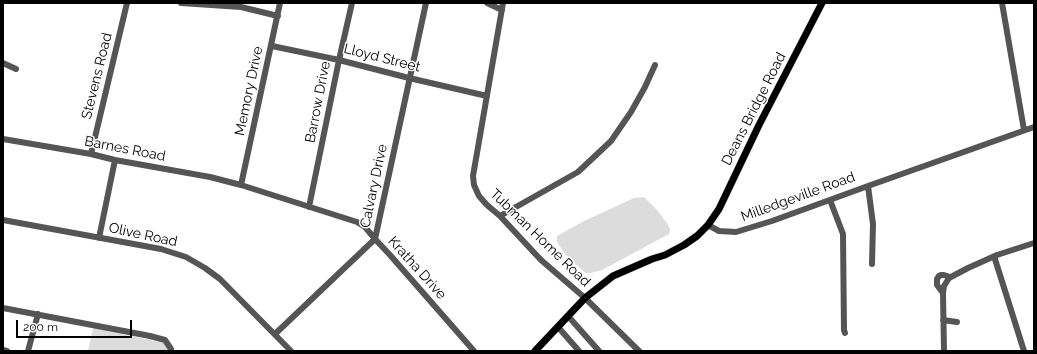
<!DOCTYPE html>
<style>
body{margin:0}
#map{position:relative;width:1037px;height:354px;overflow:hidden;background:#fff;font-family:Raleway,sans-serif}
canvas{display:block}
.frame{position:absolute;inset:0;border:4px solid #000;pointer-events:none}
.scale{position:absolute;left:16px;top:320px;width:116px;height:18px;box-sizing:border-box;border:2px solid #000;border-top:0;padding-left:5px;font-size:12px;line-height:14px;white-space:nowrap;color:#000;-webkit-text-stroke:3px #fff;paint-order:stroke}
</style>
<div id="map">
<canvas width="1037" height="354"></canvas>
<div class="frame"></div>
<div class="scale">200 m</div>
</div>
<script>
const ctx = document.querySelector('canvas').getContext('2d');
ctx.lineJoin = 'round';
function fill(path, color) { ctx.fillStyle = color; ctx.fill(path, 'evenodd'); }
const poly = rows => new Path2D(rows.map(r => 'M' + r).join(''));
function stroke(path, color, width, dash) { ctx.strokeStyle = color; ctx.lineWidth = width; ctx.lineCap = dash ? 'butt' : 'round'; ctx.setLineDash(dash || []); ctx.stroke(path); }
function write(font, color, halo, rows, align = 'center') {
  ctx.font = font + ' Raleway,sans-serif'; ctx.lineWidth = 3; ctx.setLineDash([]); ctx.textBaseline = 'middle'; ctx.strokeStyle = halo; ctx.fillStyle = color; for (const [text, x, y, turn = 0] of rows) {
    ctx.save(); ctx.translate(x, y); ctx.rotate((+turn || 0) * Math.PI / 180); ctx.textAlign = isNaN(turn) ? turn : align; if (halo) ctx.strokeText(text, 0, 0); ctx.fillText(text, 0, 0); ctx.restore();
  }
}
const green = poly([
 [644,197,656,209,667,223,670,229,669,234,602,270,591,273,586,273,582,270,565,254,557,242,557,236,584,221,634,198],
 [93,328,164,343,168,349,168,351,88,351]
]);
const minor = poly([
 [181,3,241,7,278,16],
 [487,3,502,10],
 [503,3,473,176,474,185,479,196,487,205,500,216,541,260,585,298,639,351],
 [1002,3,1024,130],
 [272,46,339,60,409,78,487,96],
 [3,63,16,69],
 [3,139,91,154,115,160,210,177,241,185,357,222,365,227,375,239,390,255,474,351],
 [91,154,127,3],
 [241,185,280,3],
 [868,186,873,224,872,264],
 [830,200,843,234,844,330,845,333],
 [309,207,339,60,352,3],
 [500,216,578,172,611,141,631,112,645,87,655,65],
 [3,220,161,249,186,257,205,268,220,279,291,351],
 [708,225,719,231,736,232,772,221,868,186,1034,127],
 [99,238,115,160],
 [994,256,1024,351],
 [943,293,937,285,937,279,939,276,941,275,944,275,950,277],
 [3,308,150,336,165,340,171,349,171,351],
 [568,316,599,351],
 [943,320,957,322],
 [558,327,579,351],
 [275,334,375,239,426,3],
 [3,350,7,351],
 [28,351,38,314],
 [944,351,943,293,944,286,949,278,968,268,997,255,1034,243]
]);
const major = poly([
 [535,351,585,298,613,276,652,259,665,255,684,245,697,236,708,225,719,209,759,125,822,3]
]);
const streetNames = [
 ["Lloyd Street",382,58,14],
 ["Stevens Road",97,76,-76],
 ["Memory Drive",249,91,-78],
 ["Barrow Drive",318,102,-79],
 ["Deans Bridge Road",754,109,-63],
 ["Barnes Road",125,149,11],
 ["Calvary Drive",374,186,-78],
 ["Milledgeville Road",798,197,-20],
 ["Olive Road",143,235,12],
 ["Tubman Home Road",540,238,44],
 ["Kratha Drive",417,268,48]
];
fill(green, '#dcdcdc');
stroke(major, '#dbdbdb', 8);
stroke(minor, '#555', 6);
stroke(major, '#000', 7);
write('14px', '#000', '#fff', streetNames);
</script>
